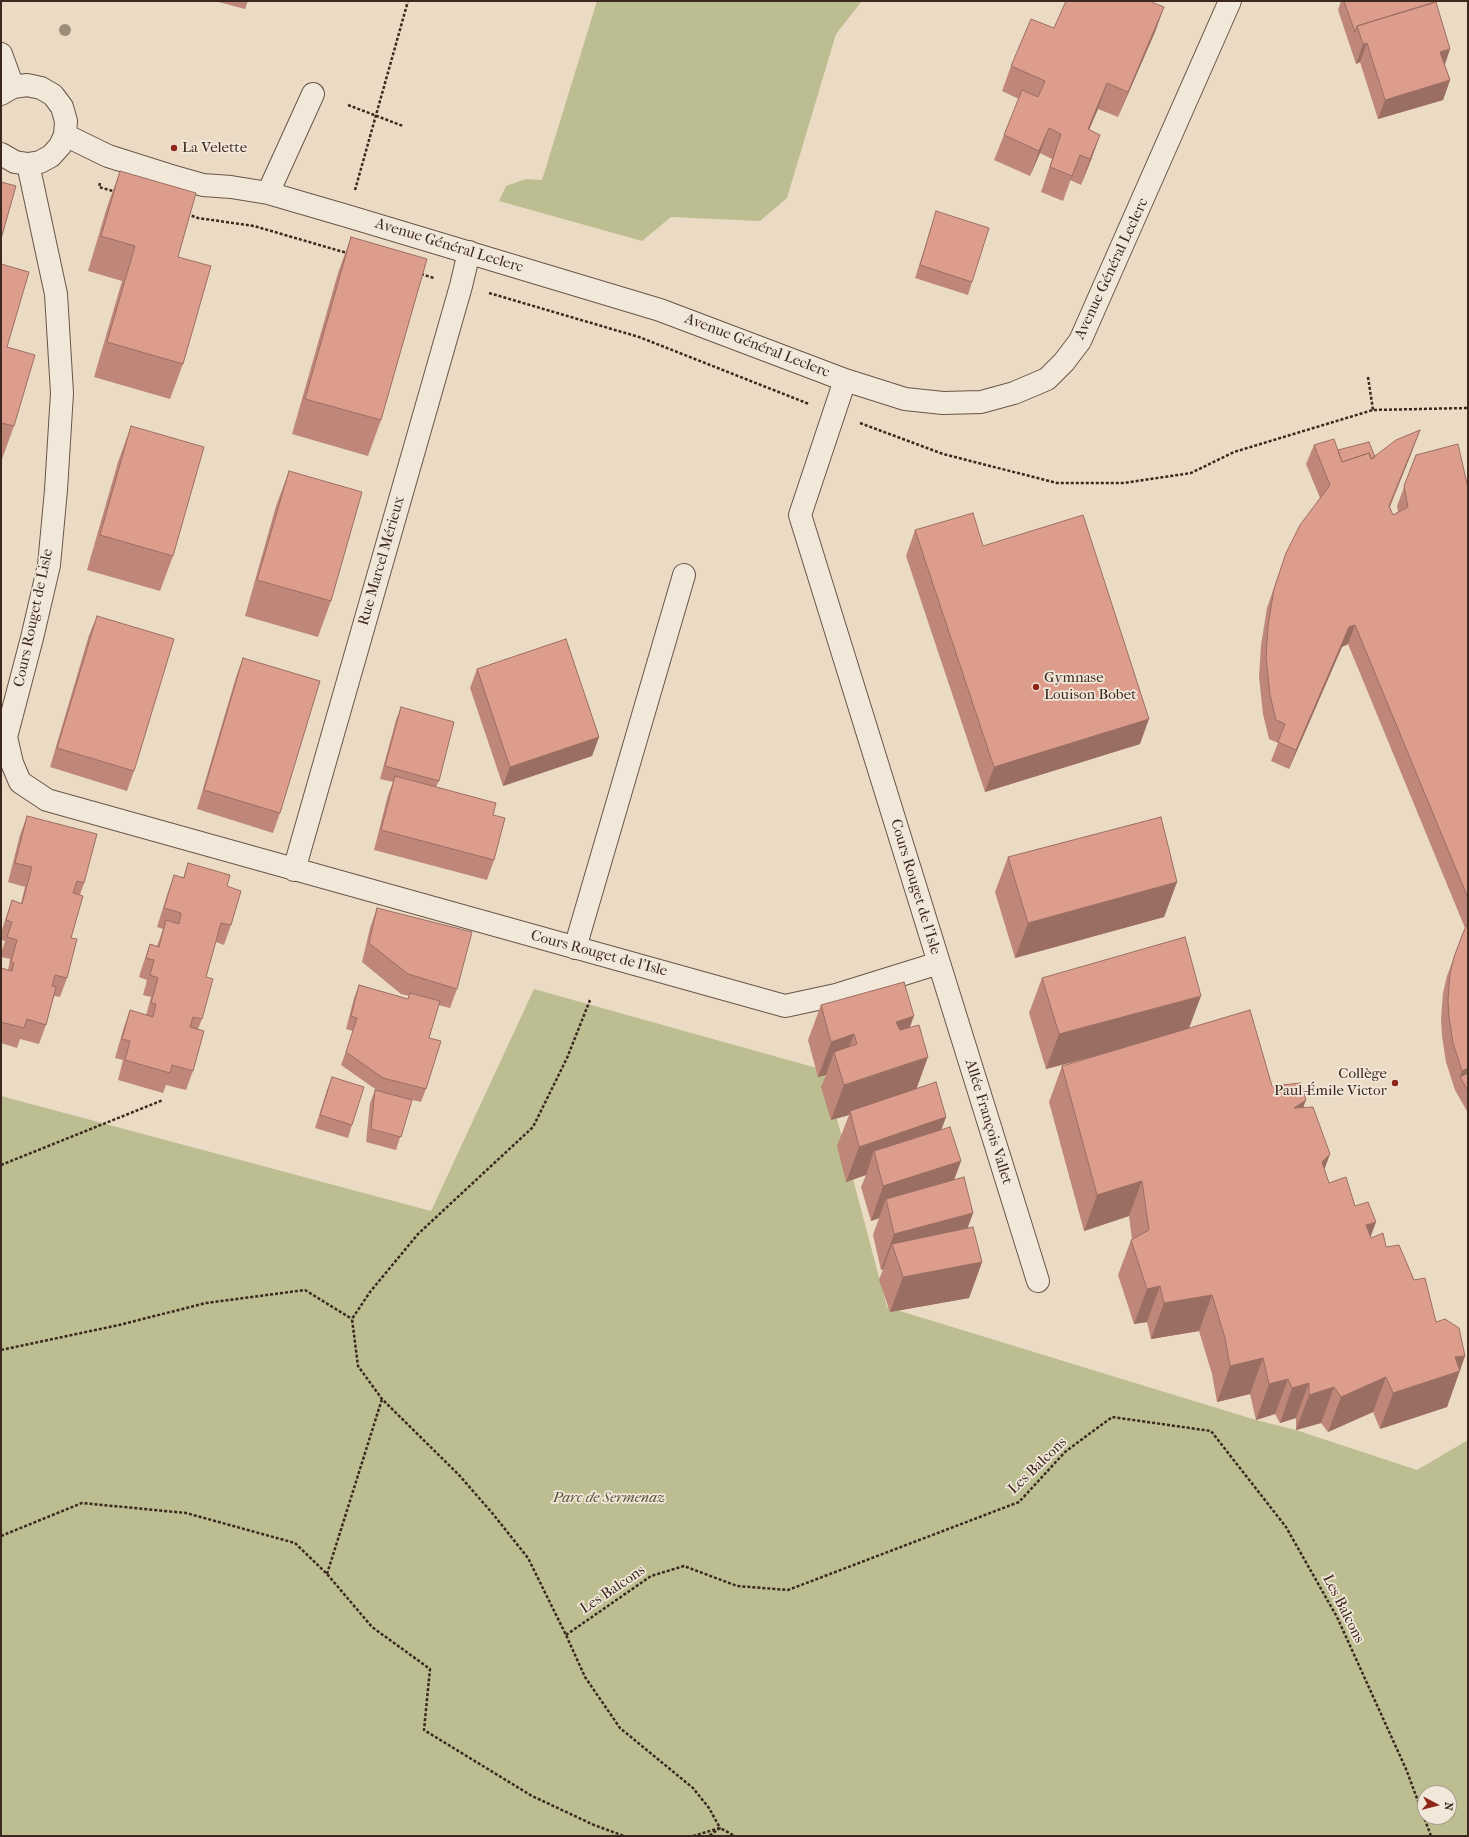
<!DOCTYPE html>
<meta charset="utf-8">
<style>
body{margin:0}
#map{position:relative;width:1469px;height:1837px;overflow:hidden;background:#ebdbc4;font-family:"IM FELL French Canon",serif}
canvas{display:block}
.frame{position:absolute;inset:0;border:2px solid #3c281e;pointer-events:none}
.north{position:absolute;left:1417px;top:1785px;width:40px;height:40px;box-sizing:border-box;background:#f2e8d9;border:1px solid #a99b8e;border-radius:50%;rotate:97deg;font-size:11px;font-weight:700;line-height:16px;text-align:center;color:#3c281e}
.north::after{content:'';display:block;margin:auto;width:14px;height:18px;background:#8f2418;clip-path:polygon(50% 0,100% 100%,50% 72%,0 100%)}
</style>
<div id="map">
<canvas width="1469" height="1837"></canvas>
<div class="frame"></div>
<div class="north">N</div>
</div>
<script>
const ctx = document.querySelector('canvas').getContext('2d');
ctx.lineJoin = 'round';
function fill(path, color) { ctx.fillStyle = color; ctx.fill(path, 'evenodd'); }
const poly = rows => new Path2D(rows.map(r => 'M' + r).join(''));
function stroke(path, color, width, dash) { ctx.strokeStyle = color; ctx.lineWidth = width; ctx.lineCap = dash ? 'butt' : 'round'; ctx.setLineDash(dash || []); ctx.stroke(path); }
function write(font, color, halo, rows, align = 'center') {
  ctx.font = font + ' "IM FELL French Canon",serif'; ctx.lineWidth = 3.5; ctx.setLineDash([]); ctx.textBaseline = 'middle'; ctx.strokeStyle = halo; ctx.fillStyle = color; for (const [text, x, y, turn = 0] of rows) {
    ctx.save(); ctx.translate(x, y); ctx.rotate((+turn || 0) * Math.PI / 180); ctx.textAlign = isNaN(turn) ? turn : align; if (halo) ctx.strokeText(text, 0, 0); ctx.fillText(text, 0, 0); ctx.restore();
  }
}
const green = poly([
 [597,1,862,1,836,34,787,198,760,221,671,217,642,241,499,201,506,186,526,179,542,180],
 [534,989,824,1070,887,1307,1256,1420,1296,1430,1417,1470,1468,1440,1468,1836,1,1836,1,1096,431,1211],
 [1425,1793,1449,1793,1449,1817,1425,1817]
]);
const path = poly([
 [348,105,403,126],
 [100,183,99,187,116,192],
 [355,190,408,1],
 [187,214,198,218,254,226,347,253],
 [421,274,434,278],
 [489,293,639,337,809,404],
 [1368,377,1373,410],
 [860,423,943,454,1057,483,1124,483,1191,473,1234,452,1373,410,1468,408],
 [590,1000,567,1058,533,1127,418,1234,370,1292,352,1319,358,1366,382,1399,459,1475,493,1514,528,1558,566,1635,585,1677,620,1728,693,1788,709,1808,720,1828,709,1836],
 [1,1165,163,1100],
 [1,1350,119,1325,206,1303,305,1290,352,1319],
 [1,1536,82,1503,186,1513,295,1543,327,1574,372,1627,430,1669,424,1730,532,1796,594,1825,624,1836],
 [327,1574,382,1399],
 [566,1635,651,1576,684,1566,737,1586,788,1590,1019,1502,1065,1452,1112,1417,1211,1431,1286,1527,1337,1617,1406,1769,1431,1836],
 [693,1836,720,1828,735,1836]
]);
const street = poly([
 [1,54,13,87],
 [1,94,13,87,27,85,41,88,53,95,62,107,66,121,65,135,60,146,51,156,40,162,28,164,15,162,1,154],
 [65,135,108,156,168,175,203,185,231,187,268,193,347,216,660,310,845,380,905,399,943,403,981,402,1014,393,1047,379,1064,362,1080,341,1230,1],
 [28,164,56,294,62,393,56,490,49,565,32,638,6,737,12,763,20,782,47,800,785,1006,836,995,939,963,800,515,845,380],
 [268,193,313,94],
 [294,870,461,286,469,252],
 [575,948,684,575],
 [939,963,1038,1281]
]);
const trees = [
 [65,30]
];
const wall = poly([
 [215,1,248,1,245,9],
 [1341,1,1432,1,1450,49,1445,65,1450,80,1443,100,1378,119,1360,62,1356,64,1338,10],
 [1164,7,1155,32,1118,117,1098,109,1089,130,1100,135,1091,160,1081,185,1070,180,1063,201,1041,192,1052,159,1040,153,1030,176,994,160,1004,135,1019,99,1002,91,1011,66,1054,28],
 [120,171,178,257,183,364,170,399,94,377,122,281,88,271,107,207],
 [936,211,972,282,968,295,915,278,932,225],
 [351,237,381,420,368,456,292,434,338,273],
 [1,264,7,347,14,426,1,462],
 [131,426,173,556,160,591,87,570,118,462],
 [1314,445,1375,457,1413,449,1390,507,1393,515,1398,512,1397,506,1416,455,1468,488,1468,1113,1455,1090,1446,1062,1442,1036,1441,1019,1443,993,1447,976,1463,933,1465,928,1348,644,1342,647,1289,769,1271,761,1278,743,1269,739,1263,714,1259,677,1261,645,1267,608,1286,553,1320,498,1306,464],
 [289,471,331,601,318,637,245,616,276,506],
 [915,530,983,546,1140,744,985,792,906,556],
 [97,616,134,771,127,791,50,767,89,635],
 [243,658,280,813,273,833,197,809,236,677],
 [477,669,599,737,592,756,503,786,470,688],
 [401,707,439,781,436,787,493,815,494,860,487,880,374,850,388,795,393,782,380,779,396,720],
 [27,816,84,883,80,895,71,938,67,978,60,997,54,996,46,1025,39,1044,20,1039,17,1048,1,1043,1,968,8,970,10,959,1,957,1,953,5,941,1,940,1,933,5,920,12,900,21,903,25,887,8,882,20,835],
 [1008,857,1177,882,1164,917,1015,958,995,892],
 [188,863,227,886,231,925,224,945,216,942,206,977,202,1019,198,1029,193,1071,186,1090,166,1085,163,1093,118,1080,123,1060,115,1058,123,1030,130,1010,146,1015,151,997,143,995,147,980,139,977,143,964,150,944,157,946,163,929,157,927,167,895,174,875,183,878],
 [377,908,457,989,450,1008,438,1005,429,1038,426,1089,421,1102,412,1100,396,1150,366,1142,370,1103,375,1090,378,1091,341,1065,353,1031,346,1029,354,998,359,985,408,999,409,996,401,994,362,962,370,928],
 [1042,978,1190,1028,1304,1108,1330,1154,1324,1169,1329,1183,1355,1206,1371,1238,1386,1247,1414,1280,1436,1322,1465,1356,1447,1407,1380,1429,1373,1412,1328,1432,1321,1423,1296,1430,1296,1418,1280,1423,1275,1414,1256,1420,1250,1394,1217,1402,1212,1374,1199,1331,1151,1339,1147,1322,1134,1324,1118,1275,1131,1240,1132,1239,1129,1216,1084,1231,1049,1102,1062,1066,1108,1053,1046,1069,1029,1013],
 [821,1005,910,1027,917,1088,946,1117,941,1130,961,1161,954,1180,973,1213,967,1229,982,1262,969,1298,890,1312,879,1280,883,1269,881,1270,873,1235,879,1218,871,1221,861,1187,866,1175,846,1182,837,1146,849,1115,831,1120,821,1087,826,1075,818,1077,808,1040],
 [332,1077,352,1125,348,1138,315,1128,327,1090]
]);
const shadedWall = poly([
 [1164,7,1155,32,1118,117,1128,92],
 [1367,43,1360,62,1356,64,1363,44],
 [1450,49,1443,68,1440,52],
 [1450,80,1443,100,1378,119,1385,100],
 [1107,83,1098,109,1078,155,1088,129],
 [1049,128,1040,153,1030,176,1039,151],
 [1100,135,1091,160,1081,185,1090,159],
 [1080,155,1070,180,1063,201,1072,176],
 [1420,430,1413,449,1382,525,1389,506],
 [1355,625,1348,644,1342,647,1289,769,1296,750,1349,627],
 [1149,719,1140,744,985,792,994,767],
 [599,737,592,756,503,786,510,767],
 [1177,882,1164,917,1015,958,1028,923],
 [1201,996,1188,1031,1046,1069,1059,1034],
 [914,1016,901,1051,896,1022],
 [854,1034,841,1070,834,1052,826,1075,818,1077,831,1042],
 [928,1057,915,1093,850,1111,849,1115,831,1120,844,1085],
 [1468,1068,1468,1081,1460,1077,1462,1071],
 [1306,1100,1293,1136,1294,1108],
 [946,1117,933,1152,874,1151,866,1175,846,1182,859,1147],
 [1330,1154,1317,1190,1322,1162],
 [961,1161,948,1196,886,1199,879,1218,871,1221,883,1186],
 [1142,1181,1129,1216,1084,1231,1097,1195],
 [973,1213,960,1249,892,1244,883,1269,881,1270,894,1234],
 [1376,1222,1363,1258,1366,1225],
 [982,1262,969,1298,890,1312,903,1277],
 [1160,1286,1147,1322,1134,1324,1147,1289],
 [1212,1295,1199,1331,1151,1339,1164,1303],
 [1465,1356,1447,1407,1380,1429,1393,1393,1455,1357],
 [1263,1358,1250,1394,1217,1402,1230,1366],
 [1386,1377,1373,1412,1328,1432,1341,1397],
 [1288,1379,1275,1414,1256,1420,1269,1384],
 [1309,1383,1296,1418,1280,1423,1292,1388],
 [1334,1387,1321,1423,1296,1430,1309,1395]
]);
const building = poly([
 [1066,1,1149,1,1164,7,1128,92,1107,83,1088,129,1100,135,1090,159,1080,155,1072,176,1050,167,1061,134,1049,128,1039,151,1004,135,1022,90,1038,97,1045,81,1011,66,1031,19,1054,28,1066,1],
 [1344,1,1432,1,1432,3,1357,26,1355,32,1344,1],
 [1436,2,1450,49,1440,52,1450,80,1385,100,1367,43,1363,44,1357,26,1436,2],
 [120,171,196,193,178,257,211,266,183,364,107,342,135,246,101,236,120,171],
 [1,182,16,186,1,239,1,182],
 [936,211,989,228,972,282,920,265,936,211],
 [351,237,427,259,381,420,305,399,351,237],
 [1,264,29,272,7,347,35,355,14,426,1,423,1,264],
 [131,426,204,447,173,556,100,535,131,426],
 [1420,430,1389,506,1393,515,1408,507,1404,486,1416,455,1458,444,1468,488,1468,898,1355,625,1349,627,1296,750,1278,742,1285,724,1276,720,1270,695,1266,657,1268,626,1274,589,1286,553,1300,525,1330,485,1314,445,1334,439,1342,462,1369,453,1371,459,1396,440,1420,430],
 [1369,442,1375,457,1371,459,1369,453,1342,462,1338,450,1369,442],
 [289,471,362,492,331,601,257,580,289,471],
 [973,513,983,546,1083,515,1149,719,994,767,915,530,973,513],
 [97,616,174,639,134,771,57,748,97,616],
 [566,639,599,737,510,767,477,669,566,639],
 [243,658,320,681,280,813,204,790,243,658],
 [401,707,454,722,439,781,385,766,401,707],
 [395,776,496,803,493,815,505,818,494,860,381,830,395,776],
 [27,816,97,834,84,883,77,881,73,893,83,896,71,938,77,939,67,978,55,975,52,986,56,987,46,1025,27,1019,24,1028,1,1022,1,968,12,971,14,963,11,962,17,940,7,937,12,922,6,920,12,900,22,904,32,867,15,863,27,816],
 [1161,817,1177,882,1028,923,1008,857,1161,817],
 [188,863,230,875,227,886,241,891,231,925,221,923,206,977,213,979,202,1019,193,1017,190,1027,204,1031,193,1071,172,1065,170,1073,125,1060,130,1041,122,1039,130,1010,153,1017,156,1004,151,1003,158,978,150,975,154,960,146,958,150,944,159,947,166,920,179,924,181,913,164,908,174,875,184,878,188,863],
 [377,908,472,932,457,989,408,974,369,943,377,908],
 [1468,923,1468,1068,1462,1071,1453,1043,1449,1017,1448,1000,1450,974,1454,957,1463,933,1468,923],
 [1185,937,1201,996,1059,1034,1042,978,1185,937],
 [904,982,914,1016,896,1022,900,1030,919,1025,928,1057,844,1085,834,1052,857,1044,854,1034,831,1042,821,1005,904,982],
 [359,985,408,999,410,993,440,1001,429,1038,441,1041,426,1089,383,1078,346,1052,357,1018,351,1016,359,985],
 [1250,1010,1272,1086,1301,1083,1306,1100,1294,1108,1313,1107,1330,1154,1322,1162,1329,1183,1346,1177,1355,1206,1368,1202,1376,1222,1366,1225,1371,1238,1383,1233,1386,1247,1399,1245,1414,1280,1425,1278,1436,1322,1445,1319,1459,1328,1465,1356,1455,1357,1460,1371,1393,1393,1386,1377,1341,1397,1334,1387,1309,1395,1309,1383,1292,1388,1288,1379,1269,1384,1263,1358,1230,1366,1225,1338,1212,1295,1164,1303,1160,1286,1147,1289,1131,1240,1149,1230,1142,1181,1097,1195,1062,1066,1250,1010],
 [1468,1073,1468,1091,1460,1077,1468,1073],
 [332,1077,364,1087,352,1125,320,1115,332,1077],
 [936,1082,946,1117,859,1147,850,1111,936,1082],
 [375,1090,412,1100,401,1137,371,1129,375,1090],
 [950,1127,961,1161,883,1186,874,1151,950,1127],
 [964,1177,973,1213,894,1234,886,1199,964,1177],
 [973,1227,982,1262,903,1277,892,1244,973,1227]
]);
const markers = [
 [174,148,4,"#8f2418"],
 [1036,687,4,"#8f2418"],
 [1395,1083,4,"#8f2418"]
];
const poiNames = [
 ["La Velette",182,148],
 ["Gymnase",1044,678],
 ["Louison Bobet",1044,695],
 ["Collège",1387,1074,"right"],
 ["Paul-Émile Victor",1387,1091,"right"]
];
const streetNames = [
 ["Avenue Général Leclerc",449,246,17],
 ["Avenue Général Leclerc",1112,269,-65],
 ["Avenue Général Leclerc",757,346,21],
 ["Rue Marcel Mérieux",382,561,-74],
 ["Cours Rouget de Lisle",34,618,-78],
 ["Cours Rouget de l'Isle",915,887,73],
 ["Cours Rouget de l'Isle",599,954,15],
 ["Allée François Vallet",988,1122,73],
 ["Les Balcons",1038,1466,-44],
 ["Les Balcons",613,1590,-34],
 ["Les Balcons",1343,1609,63]
];
const parkNames = [
 ["Parc de Sermenaz",609,1498]
];
fill(green, '#bcbe91');
stroke(street, '#685548', 24);
stroke(path, '#3c281e', 2.5, [3, 2]);
stroke(street, '#f2e8d9', 22);
ctx.fillStyle = '#9c8d79';
for (const [x, y] of trees) { ctx.beginPath(); ctx.arc(x, y, 6, 0, 2 * Math.PI); ctx.fill(); }
fill(wall, '#be8779');
fill(shadedWall, '#9b6e63');
fill(building, '#dd9d8d');
stroke(building, '#9b6e63', 1);
for (const [x, y, r, color] of markers) { const dot = new Path2D(); dot.arc(x, y, r, 0, 2 * Math.PI); ctx.fillStyle = color; ctx.fill(dot); stroke(dot, '#f2e8d9', 1.5); }
write('15px', '#3c281e', '#f2e8d9', poiNames, 'left');
write('15px', '#3c281e', '#f2e8d9', streetNames);
write('italic 15px', '#5c4e3b', '#f2e8d9', parkNames);
</script>
